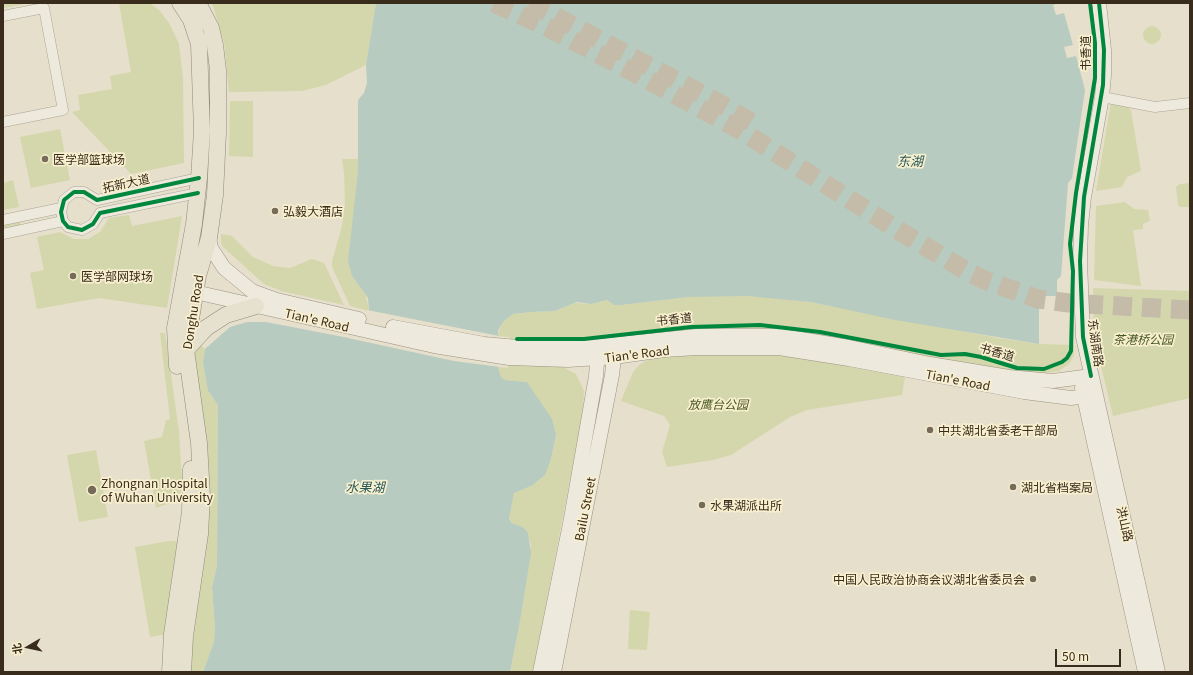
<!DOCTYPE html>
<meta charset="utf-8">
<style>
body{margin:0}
#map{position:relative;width:1193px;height:675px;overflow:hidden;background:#e6dfcb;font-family:Georgia,"Noto Sans SC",serif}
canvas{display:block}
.frame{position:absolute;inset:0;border:4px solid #3a2c1c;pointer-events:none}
.north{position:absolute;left:8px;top:627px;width:40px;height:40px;-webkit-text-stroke:3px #f8efcf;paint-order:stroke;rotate:261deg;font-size:11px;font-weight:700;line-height:16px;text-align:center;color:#3a2c1c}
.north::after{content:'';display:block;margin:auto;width:14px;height:18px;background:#3a2c1c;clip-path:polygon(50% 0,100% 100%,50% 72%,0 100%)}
.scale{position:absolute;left:1055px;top:649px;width:66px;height:18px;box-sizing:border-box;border:2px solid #3a2c1c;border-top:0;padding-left:5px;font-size:12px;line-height:14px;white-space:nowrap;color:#3a2c1c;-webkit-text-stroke:3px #f8efcf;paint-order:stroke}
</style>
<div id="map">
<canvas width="1193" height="675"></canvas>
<div class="frame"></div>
<div class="north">北</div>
<div class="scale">50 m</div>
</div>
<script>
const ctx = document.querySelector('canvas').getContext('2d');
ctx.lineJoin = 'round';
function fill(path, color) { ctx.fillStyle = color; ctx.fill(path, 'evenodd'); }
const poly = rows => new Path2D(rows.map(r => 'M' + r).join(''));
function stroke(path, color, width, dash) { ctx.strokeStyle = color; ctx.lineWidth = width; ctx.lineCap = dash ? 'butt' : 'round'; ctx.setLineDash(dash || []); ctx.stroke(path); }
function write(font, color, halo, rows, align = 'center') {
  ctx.font = font + ' Georgia,"Noto Sans SC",serif'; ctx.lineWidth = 3.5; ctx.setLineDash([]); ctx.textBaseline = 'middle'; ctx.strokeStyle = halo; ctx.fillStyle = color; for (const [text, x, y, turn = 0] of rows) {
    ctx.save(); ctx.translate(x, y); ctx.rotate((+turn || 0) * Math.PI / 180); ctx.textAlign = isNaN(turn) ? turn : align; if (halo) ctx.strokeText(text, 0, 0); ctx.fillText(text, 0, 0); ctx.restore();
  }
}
const green = poly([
 [3,3,31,3,3,8],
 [119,3,150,3,159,10,169,23,179,44,183,79,184,163,131,174,72,112,80,110,78,95,112,89,110,76,131,72],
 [212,3,376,3,366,65,326,85,302,91,229,92,224,42],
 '1143 35a9 9 0 1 1 18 0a9 9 0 1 1-18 0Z',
 [230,101,253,101,253,157,229,156],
 [1111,102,1128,107,1131,110,1141,171,1127,177,1122,187,1096,191],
 [60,129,70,180,31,188,20,137],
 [342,159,359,159,352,276,366,295,369,311,350,306,332,267,332,261,342,226,345,203,344,173],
 [13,180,19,207,3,210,3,183],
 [1190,183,1190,207,1180,207,1178,205,1176,187,1180,184],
 [1125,202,1134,209,1148,210,1150,221,1143,224,1143,229,1133,230,1141,286,1094,280,1096,206],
 [129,215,132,226,182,216,167,308,99,298,37,309,30,273,44,270,37,237,60,232,74,239,88,239,100,232,109,218],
 [20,221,21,226,3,230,3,225],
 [221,234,232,236,253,257,273,266,290,268,312,259,324,263,344,305,281,291,264,284,223,247,221,243],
 [1093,288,1190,291,1190,398,1113,416,1094,337],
 [727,295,765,297,811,302,998,338,1039,344,1074,345,1074,355,1069,364,1059,371,1033,375,930,357,801,332,760,328,714,328,630,338,510,343,510,337,497,336,503,322,513,314,531,312,555,311,575,303,591,304,607,300,614,305,621,305,689,297],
 [160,333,165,333,179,431,182,483,180,496,176,501,156,508,144,441,162,437,166,420,170,419],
 [199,343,205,349,203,363,208,391,218,405,217,566,212,587,215,629,214,642,203,672,188,672,203,553,190,351],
 [783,354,905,376,902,395,807,410,790,417,731,455,713,460,667,467,662,452,670,425,664,416,621,401,633,372,639,365,648,360,672,355],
 [509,362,563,367,576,374,584,391,583,412,533,672,510,672,519,627,531,545,526,530,512,523,509,518,514,492,533,485,541,479,551,459,556,435,527,382,504,380,501,377,498,367,508,368],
 [96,450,108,517,79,522,67,455],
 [169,541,178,541,176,570,166,634,150,637,135,547],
 [630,610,650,612,647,650,628,649]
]);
const water = poly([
 [376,3,1059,3,1053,5,1056,15,1064,13,1073,45,1064,47,1067,58,1076,56,1085,90,1072,178,1068,183,1061,276,1057,280,1057,296,1044,296,1043,307,1039,307,1039,344,895,320,811,302,746,296,689,297,621,305,614,305,607,300,591,304,577,302,555,311,531,312,513,314,503,322,498,331,498,367,501,377,505,380,527,382,552,419,556,435,551,459,545,475,533,485,514,493,509,519,512,523,524,528,528,533,531,553,519,627,510,672,203,672,214,642,215,629,212,587,217,566,218,405,208,391,203,363,205,349,230,327,247,322,266,322,354,339,369,311,368,298,352,276,348,261,358,172,358,100,364,93,367,83,366,65]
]);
const pier = poly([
 [367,310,499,336,500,367,454,361,348,338,349,336,356,335]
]);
const highwayTunnel = poly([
 [494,3,547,27,637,74,740,130,901,232,970,273,987,281,1038,299,1069,303,1190,310],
 [530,3,717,102,754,124]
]);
const street = poly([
 [3,16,44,8,63,110,3,122],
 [1102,97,1155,107,1190,103],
 [198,193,100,213,93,224,82,230,68,227,63,221,61,212,64,200,74,192,84,192,97,200,199,178],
 [3,220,61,208],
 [3,234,63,221]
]);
const secondary = poly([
 [1099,3,1104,50,1104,75,1102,97,1084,197,1081,225,1080,261,1083,337,1158,672],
 [209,238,211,248,224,268,252,291,277,300,359,319],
 [186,290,434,346,509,358,568,360,614,357,664,350,697,348,779,348,849,359,1024,392,1071,398,1095,395],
 [393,327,484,344,529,348,598,346,697,336,782,336,849,347,930,364,1009,377,1053,381,1091,376],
 [1082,388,1145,672],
 [540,672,570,524,596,376,598,351],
 [554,672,612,375,615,348]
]);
const primary = poly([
 [186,350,206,328,226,315,256,306],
 [177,366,175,328,194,224,199,178,202,131,199,44,191,20,180,3],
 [170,672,172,634,190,512,191,469],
 [183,672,185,636,200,534,202,496,199,443,186,350,198,276,209,238,215,195,218,133,218,70,215,45,211,28,198,3]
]);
const cycleway = poly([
 [198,193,100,213,93,224,82,230,68,227,63,221,61,212,64,200,74,192,84,192,97,200,199,178],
 [517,339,584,339,691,327,760,325,820,332,941,355,965,354,981,357,1017,368,1044,369,1062,362,1067,358,1071,351,1073,271,1070,244,1076,193,1095,78,1095,43,1090,3],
 [1091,376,1083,337,1080,261,1084,197,1103,85,1104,50,1099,3]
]);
const markers = [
 [45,159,4,"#766b59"],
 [275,211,4,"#766b59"],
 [73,276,4,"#766b59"],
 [930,430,4,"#766b59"],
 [1013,487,4,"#766b59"],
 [92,490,5,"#766b59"],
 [702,505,4,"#766b59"],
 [1033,579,4,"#766b59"]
];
const streetNames = [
 ["书香道",1085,53,-90],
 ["拓新大道",126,183,-12],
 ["Donghu Road",193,312,-81],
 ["书香道",674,319,-6],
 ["Tian'e Road",317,320,13],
 ["东湖南路",1096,343,82],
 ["书香道",997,352,16],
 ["Tian'e Road",637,354,-7],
 ["Tian'e Road",958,380,11],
 ["Bailu Street",585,509,-79],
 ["洪山路",1125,524,77]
];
const poiNames = [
 ["医学部篮球场",53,159],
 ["弘毅大酒店",283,211],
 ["医学部网球场",81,276],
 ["中共湖北省委老干部局",938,430],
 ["Zhongnan Hospital",101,483],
 ["of Wuhan University",101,497],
 ["湖北省档案局",1021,487],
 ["水果湖派出所",710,505],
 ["中国人民政治协商会议湖北省委员会",1025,579,"right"]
];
const parkNames = [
 ["茶港桥公园",1143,339],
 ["放鹰台公园",718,404]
];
const waterNames = [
 ["东湖",910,161],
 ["水果湖",365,487]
];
fill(green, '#d4d7ac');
fill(water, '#b7cbc0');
fill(pier, '#e6dfcb');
stroke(highwayTunnel, '#c4bba8', 19, [19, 10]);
stroke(street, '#aba495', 11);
stroke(secondary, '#9b9384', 15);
stroke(primary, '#90897b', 17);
stroke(street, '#eee9dd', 10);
stroke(secondary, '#eee9dd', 14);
stroke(primary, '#e6e0ce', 16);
stroke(cycleway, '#00873e', 4);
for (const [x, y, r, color] of markers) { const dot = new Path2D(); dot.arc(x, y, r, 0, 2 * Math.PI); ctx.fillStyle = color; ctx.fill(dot); stroke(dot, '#f8efcf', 1.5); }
write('12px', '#3a2c1c', '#f8efcf', streetNames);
write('12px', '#3a2c1c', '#f8efcf', poiNames, 'left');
write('italic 12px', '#475920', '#f8efcf', parkNames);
write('italic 13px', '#295b5b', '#f8efcf', waterNames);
</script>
